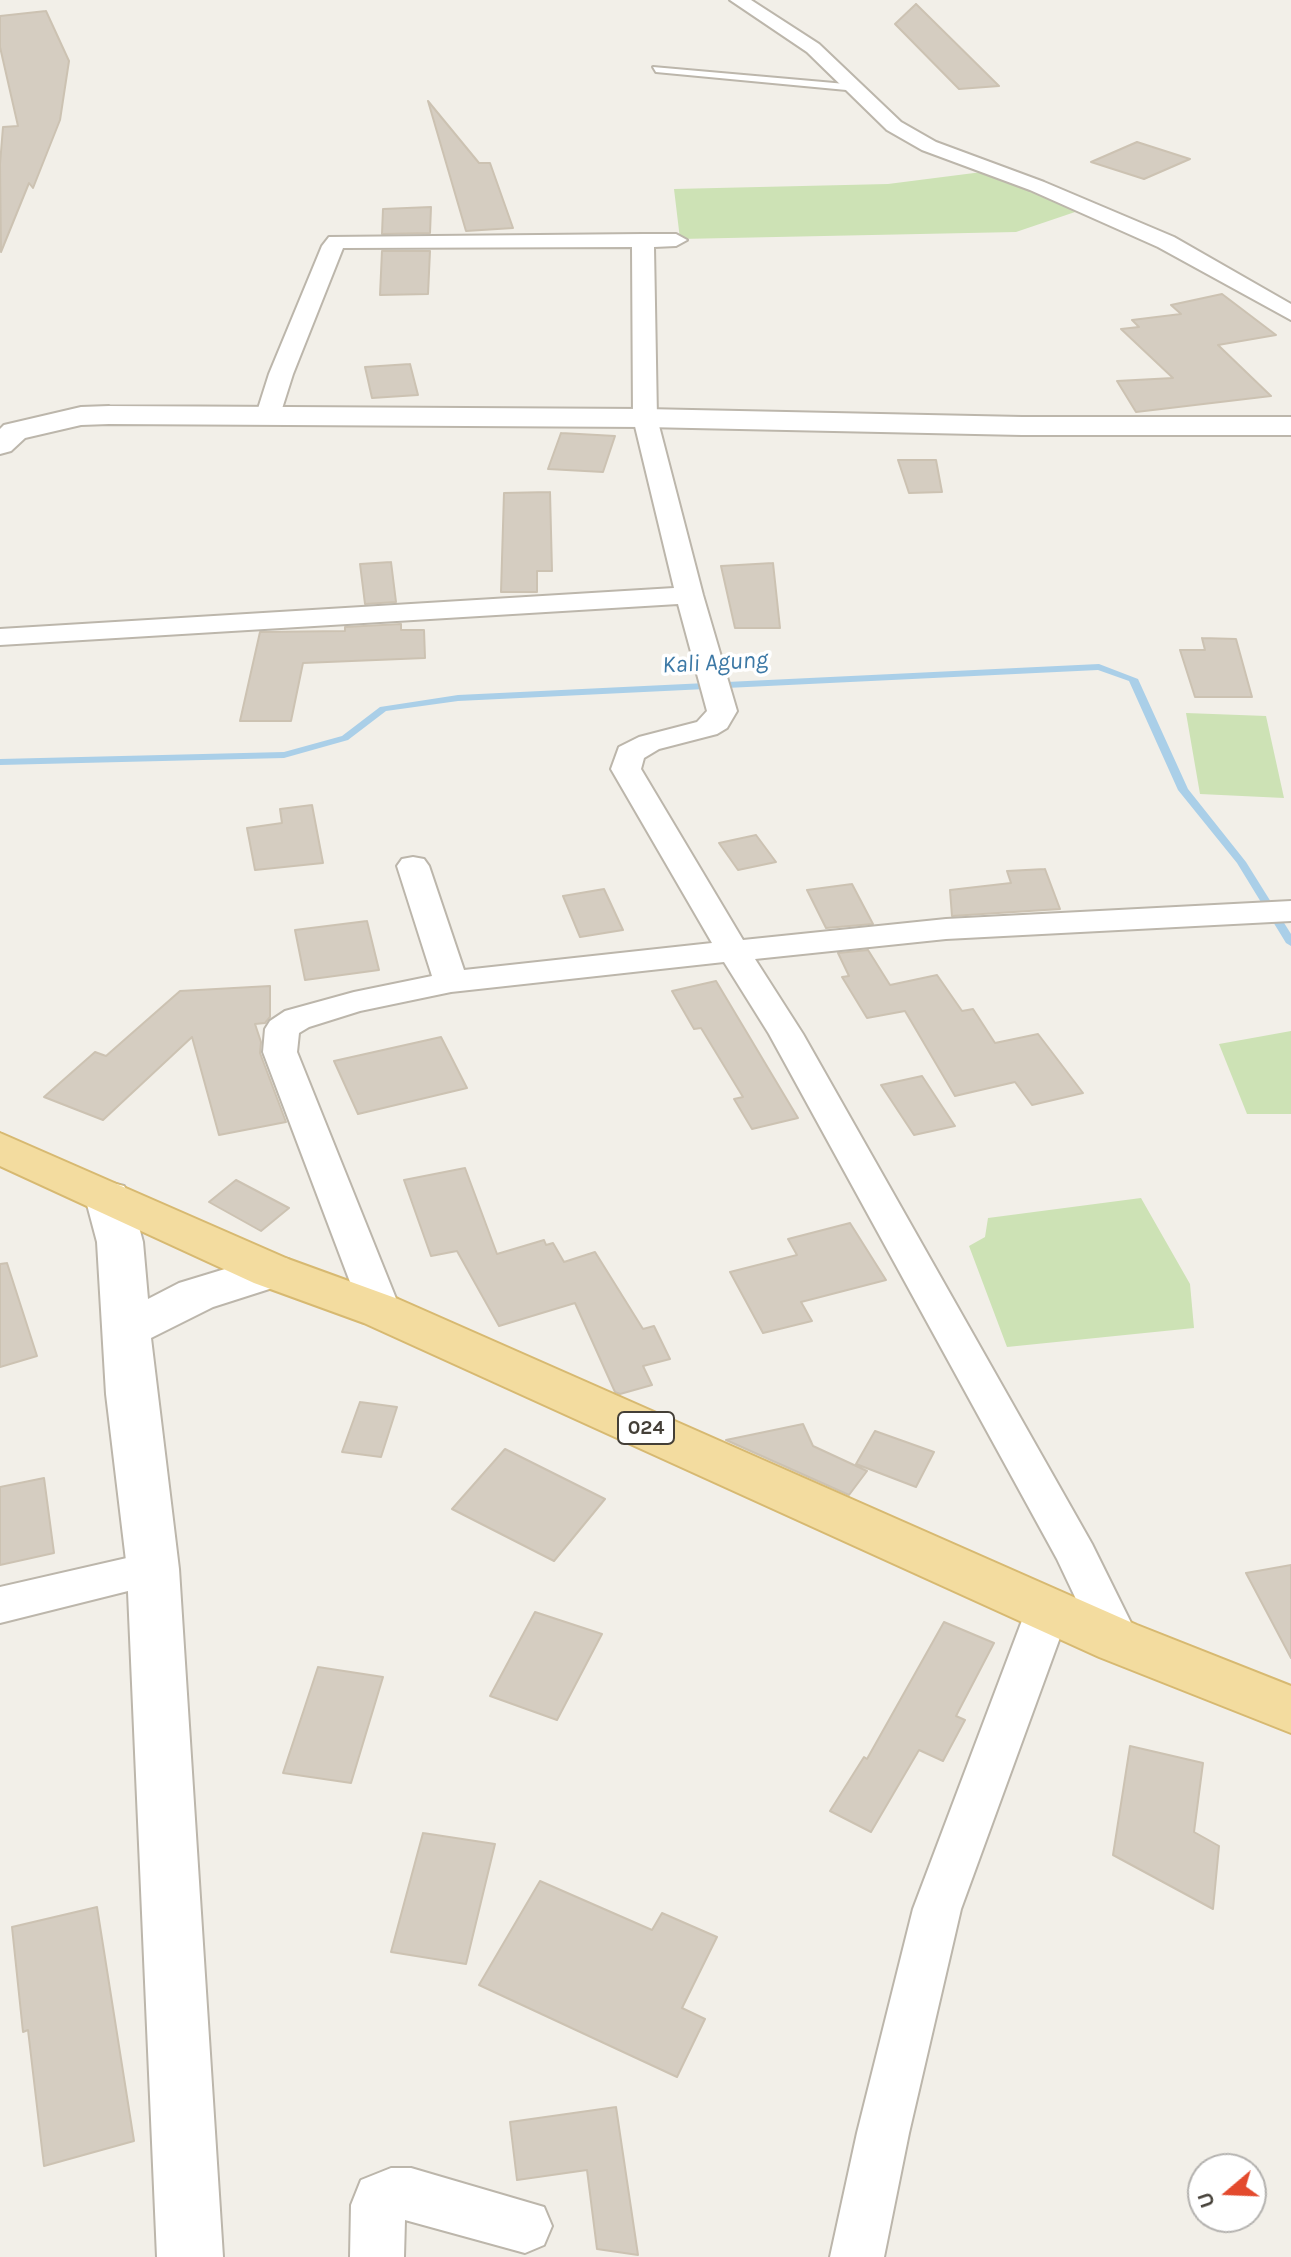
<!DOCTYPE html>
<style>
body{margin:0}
#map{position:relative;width:1291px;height:2257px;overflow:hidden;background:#f2efe8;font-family:Karla,sans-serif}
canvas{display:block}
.north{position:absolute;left:1187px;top:2153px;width:80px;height:80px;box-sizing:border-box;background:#fff;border:2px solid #b4b2af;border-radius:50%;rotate:251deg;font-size:22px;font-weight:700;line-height:32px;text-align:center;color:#443f37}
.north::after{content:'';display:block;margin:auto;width:28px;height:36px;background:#e34a2d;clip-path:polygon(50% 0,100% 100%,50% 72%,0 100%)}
</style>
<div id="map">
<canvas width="1291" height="2257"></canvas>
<div class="north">U</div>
</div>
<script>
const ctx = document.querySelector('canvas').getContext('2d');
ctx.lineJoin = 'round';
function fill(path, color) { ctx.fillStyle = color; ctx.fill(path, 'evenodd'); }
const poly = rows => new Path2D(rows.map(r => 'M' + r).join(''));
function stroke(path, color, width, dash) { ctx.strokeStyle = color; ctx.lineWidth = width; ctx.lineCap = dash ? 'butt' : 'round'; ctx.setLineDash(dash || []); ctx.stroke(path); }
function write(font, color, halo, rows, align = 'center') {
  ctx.font = font + ' Karla,sans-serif'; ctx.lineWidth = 7; ctx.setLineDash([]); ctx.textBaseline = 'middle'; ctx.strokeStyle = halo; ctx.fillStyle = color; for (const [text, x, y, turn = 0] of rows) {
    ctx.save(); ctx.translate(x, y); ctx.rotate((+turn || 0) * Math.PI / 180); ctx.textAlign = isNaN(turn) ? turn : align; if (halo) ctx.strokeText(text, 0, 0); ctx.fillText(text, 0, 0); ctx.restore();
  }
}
const green = poly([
 [982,172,1078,211,1016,232,680,239,674,189,888,184],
 [1186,713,1266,716,1284,798,1200,794],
 [1291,1031,1291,1114,1247,1114,1219,1044],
 [1141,1198,1190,1284,1194,1328,1007,1347,969,1246,985,1237,988,1218]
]);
const stream = poly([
 [1099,664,1138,679,1188,789,1246,862,1291,934,1291,946,1286,943,1237,863,1178,790,1129,681,1098,670,458,701,386,711,348,740,284,758,0,765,0,759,284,752,342,736,380,707,458,695,1099,664]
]);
const building = poly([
 [916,4,999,86,959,89,895,24,916,4],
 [46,11,69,61,60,120,33,188,29,183,1,252,0,164,3,127,18,126,0,47,0,16,46,11],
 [428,101,479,163,490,163,513,228,466,231,428,101],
 [1137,142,1190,159,1144,179,1091,162,1137,142],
 [431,207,430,233,382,234,383,209,431,207],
 [382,251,430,251,428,294,380,295,382,251],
 [1222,294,1276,335,1218,345,1271,396,1136,412,1117,381,1173,378,1121,329,1139,327,1132,320,1181,314,1171,305,1222,294],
 [410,364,418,395,372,398,365,367,410,364],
 [561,433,615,436,603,472,548,469,561,433],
 [898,460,936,460,942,492,909,493,898,460],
 [550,492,552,571,537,571,537,592,501,592,504,493,550,492],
 [391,562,396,602,365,604,360,564,391,562],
 [773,563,780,628,735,628,721,566,773,563],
 [401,624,401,630,424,630,425,658,303,663,291,721,240,721,260,632,345,631,345,627,401,624],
 [1202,638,1236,639,1252,697,1195,697,1180,650,1205,650,1202,638],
 [312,805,323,863,255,870,247,828,282,823,280,809,312,805],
 [756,835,776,862,738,870,719,843,756,835],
 [1045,869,1060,909,952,916,950,890,1011,883,1007,871,1045,869],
 [852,884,873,924,826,928,807,890,852,884],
 [604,889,623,930,580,937,563,896,604,889],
 [367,921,379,970,305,980,295,930,367,921],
 [868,950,890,985,937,975,962,1011,973,1009,995,1043,1038,1034,1083,1093,1032,1105,1015,1082,955,1096,905,1011,867,1018,842,977,849,976,838,953,868,950],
 [716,981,780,1088,798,1118,752,1129,734,1099,743,1097,701,1028,694,1029,672,991,716,981],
 [270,986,270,1017,265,1023,255,1024,261,1042,260,1053,286,1122,219,1135,192,1037,103,1120,44,1097,95,1052,106,1056,180,991,270,986],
 [441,1037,467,1088,358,1114,334,1061,441,1037],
 [922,1076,955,1126,914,1135,881,1085,922,1076],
 [465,1168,497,1254,544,1240,546,1245,553,1243,564,1262,595,1252,643,1329,654,1326,670,1359,643,1366,652,1385,620,1394,615,1392,575,1303,499,1326,457,1251,431,1256,404,1180,465,1168],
 [236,1180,289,1208,261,1231,209,1202,236,1180],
 [850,1223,886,1280,801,1302,812,1321,763,1333,730,1272,797,1255,788,1239,850,1223],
 [7,1263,37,1356,0,1367,0,1264,7,1263],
 [360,1402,397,1407,381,1457,342,1452,360,1402],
 [803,1424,813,1446,867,1471,849,1495,726,1440,803,1424],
 [875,1431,934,1452,916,1487,856,1464,875,1431],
 [505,1449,605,1499,554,1561,452,1509,505,1449],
 [44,1478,54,1553,0,1565,0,1487,44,1478],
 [1291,1565,1291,1658,1246,1573,1291,1565],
 [535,1612,602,1634,557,1720,490,1696,535,1612],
 [944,1622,994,1643,956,1716,965,1720,943,1761,919,1750,871,1832,830,1811,864,1757,867,1759,944,1622],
 [318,1667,383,1677,351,1783,283,1773,318,1667],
 [1130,1746,1203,1763,1194,1832,1219,1846,1213,1909,1113,1855,1130,1746],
 [423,1833,495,1844,466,1964,391,1952,423,1833],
 [540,1881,652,1930,662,1913,717,1937,682,2008,705,2019,677,2077,479,1985,540,1881],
 [97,1907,134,2141,44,2166,28,2030,23,2032,12,1927,97,1907],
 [616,2107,638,2255,597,2249,587,2170,517,2180,510,2122,616,2107]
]);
const service = poly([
 [653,67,857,85,862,88,857,91,656,72,653,67]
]);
const minor = poly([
 [730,0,751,0,819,44,901,122,936,142,1044,182,1174,237,1291,304,1291,320,1158,247,1030,190,922,150,887,130,807,52,730,0],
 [643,234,676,234,687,240,676,246,654,247,657,418,703,595,737,711,727,728,717,734,659,749,644,758,641,769,743,940,946,919,1291,901,1291,921,946,939,755,959,803,1034,1092,1544,1140,1641,1134,1654,1118,1659,1102,1654,1057,1559,769,1034,724,962,451,992,360,1011,309,1027,299,1033,297,1052,401,1311,395,1321,381,1325,367,1321,361,1311,263,1052,265,1029,270,1021,285,1011,354,992,432,976,397,866,402,859,413,857,424,859,429,866,464,970,712,943,611,769,619,747,639,737,697,722,707,711,678,604,0,645,0,629,674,588,633,418,632,247,343,248,293,374,280,415,277,420,268,422,259,420,256,415,269,374,322,246,329,237,643,234],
 [153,1552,168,1557,175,1569,168,1581,0,1623,0,1587,153,1552],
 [1048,1592,1064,1598,1070,1610,961,1909,909,2133,884,2257,830,2257,857,2133,913,1909,1026,1610,1032,1598,1048,1592],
 [391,2168,411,2168,544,2207,552,2226,544,2245,525,2253,405,2220,404,2257,350,2257,351,2205,361,2180,391,2168]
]);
const tertiary = poly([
 [109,406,645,409,1022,417,1291,417,1291,435,1022,435,645,427,109,424,81,425,25,438,11,451,0,454,0,429,4,425,81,407,109,406],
 [108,1182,124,1186,131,1197,143,1242,148,1299,179,1283,271,1255,288,1259,294,1271,288,1283,213,1307,151,1338,179,1569,223,2257,157,2257,127,1569,106,1394,97,1242,85,1197,92,1186,108,1182]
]);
const primary = poly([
 [0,1133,288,1259,398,1299,1137,1625,1291,1686,1291,1733,1099,1657,364,1323,254,1283,0,1166,0,1133]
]);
const shields = [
 [646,1428,56]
];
const shieldNames = [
 ["024",646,1428]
];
const waterNames = [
 ["Kali Agung",715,663,-3]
];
fill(green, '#cde2b5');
fill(stream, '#aacfe8');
fill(building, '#d5cdc1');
stroke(building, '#ccc2b2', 2);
stroke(service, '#bcb6ab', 4);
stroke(minor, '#bcb6ab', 4);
stroke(tertiary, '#bcb6ab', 4);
stroke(primary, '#d7b971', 4);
fill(service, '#fff');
fill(minor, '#fff');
fill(tertiary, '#fff');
fill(primary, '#f3dc9f');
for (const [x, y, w] of shields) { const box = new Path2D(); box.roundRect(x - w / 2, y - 16, w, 32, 6); ctx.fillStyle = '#fff'; ctx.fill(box); stroke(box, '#443f37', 2); }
write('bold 20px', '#443f37', null, shieldNames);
write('italic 24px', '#3c78a5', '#fff', waterNames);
</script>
